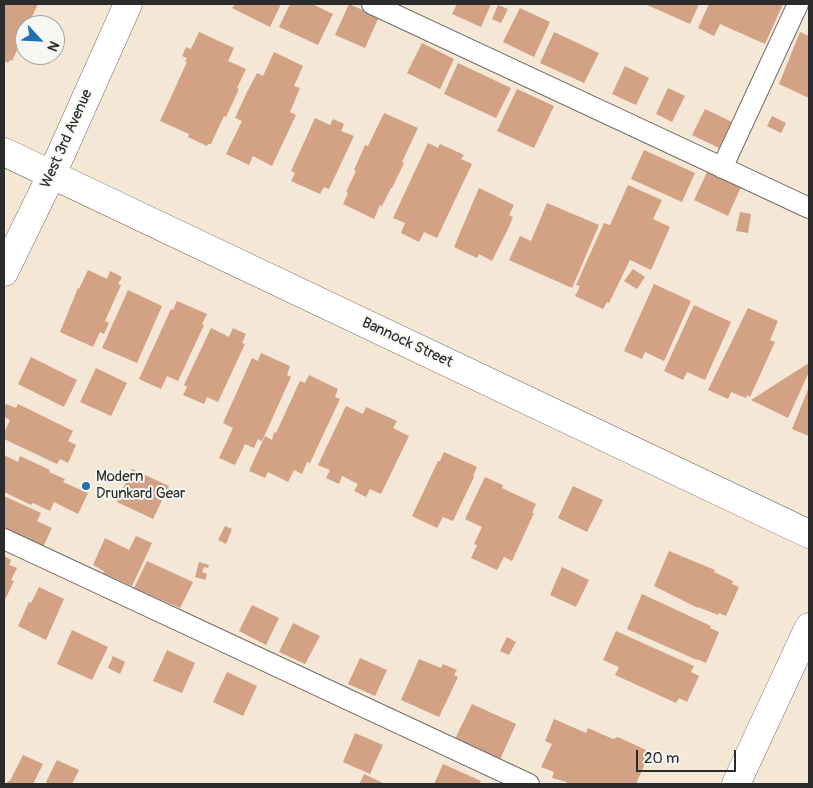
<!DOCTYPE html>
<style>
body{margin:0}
#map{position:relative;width:813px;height:788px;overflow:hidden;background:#f4e7d5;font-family:Pangolin,sans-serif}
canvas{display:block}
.frame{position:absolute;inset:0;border:5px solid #2b2b2b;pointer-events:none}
.north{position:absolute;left:15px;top:15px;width:50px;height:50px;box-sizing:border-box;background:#f6f6f2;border:1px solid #a5a5a2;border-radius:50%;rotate:115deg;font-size:14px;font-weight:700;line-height:20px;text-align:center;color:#2b2b2b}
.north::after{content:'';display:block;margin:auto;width:18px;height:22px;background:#1f6fb2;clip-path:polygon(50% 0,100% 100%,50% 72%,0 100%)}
.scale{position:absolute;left:636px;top:750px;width:100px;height:22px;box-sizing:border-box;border:2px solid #2b2b2b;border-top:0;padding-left:6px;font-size:15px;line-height:18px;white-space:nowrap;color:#2b2b2b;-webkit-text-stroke:4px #f6f6f2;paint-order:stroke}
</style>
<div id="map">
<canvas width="813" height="788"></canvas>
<div class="frame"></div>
<div class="north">N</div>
<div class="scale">20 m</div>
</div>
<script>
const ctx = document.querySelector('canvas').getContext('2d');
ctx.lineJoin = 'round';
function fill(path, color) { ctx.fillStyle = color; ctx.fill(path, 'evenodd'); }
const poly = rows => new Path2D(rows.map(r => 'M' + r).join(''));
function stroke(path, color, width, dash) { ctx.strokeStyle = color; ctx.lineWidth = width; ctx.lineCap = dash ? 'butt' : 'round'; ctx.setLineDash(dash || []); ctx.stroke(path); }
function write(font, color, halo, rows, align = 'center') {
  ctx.font = font + ' Pangolin,sans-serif'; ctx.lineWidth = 4; ctx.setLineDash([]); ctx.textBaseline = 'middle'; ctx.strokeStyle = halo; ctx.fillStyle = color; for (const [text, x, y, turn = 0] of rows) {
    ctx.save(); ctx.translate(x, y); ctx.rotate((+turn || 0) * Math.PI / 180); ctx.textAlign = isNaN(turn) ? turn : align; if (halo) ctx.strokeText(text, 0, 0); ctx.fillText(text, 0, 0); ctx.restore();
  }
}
const building = poly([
 [4,4,38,4,28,25,25,25,25,33,12,61,10,60,8,63,4,61],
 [235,4,281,4,270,27,232,8],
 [290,4,312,4,333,14,318,45,279,27],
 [349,4,379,17,365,48,335,35],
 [457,4,491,4,481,27,452,14],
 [645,4,699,4,690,24],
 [709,4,783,4,765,44,720,24,714,36,698,28],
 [498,5,508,9,501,23,492,19],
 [520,8,550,22,534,57,503,42],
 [199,32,234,48,228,61,246,69,237,88,239,89,226,117,224,116,211,144,208,144,207,146,188,137,189,134,160,121,187,62,185,61,187,58,182,56,186,47,191,49],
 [554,32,599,53,584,83,540,63],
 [800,32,809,36,809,98,779,84],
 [422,43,454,59,440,89,407,73],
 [274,52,303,66,294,86,300,88,290,112,296,115,272,166,253,156,249,165,226,154,242,121,235,118,247,92,257,73,263,76],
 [458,63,511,88,496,118,444,94],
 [625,66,649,78,636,105,612,94],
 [668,88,685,96,672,122,656,114],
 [517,89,554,106,534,148,497,131],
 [705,109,732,122,719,148,692,135],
 [384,113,418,128,402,162,404,163,392,188,391,188,382,206,380,205,374,219,343,204,348,193,346,192,356,171,354,170,365,145,368,146],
 [772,116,786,123,781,133,767,126],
 [315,118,330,125,333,119,344,124,341,131,354,136,329,189,324,187,320,194,291,181,295,173,291,171],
 [428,143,438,148,440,144,464,155,461,159,472,164,437,238,424,232,419,242,401,233,405,223,393,218],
 [644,150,695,173,682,202,631,179],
 [707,172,741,187,728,216,694,200],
 [628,185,662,200,653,219,670,227,651,270,630,260,609,303,607,302,603,309,575,296,580,286,576,285,604,223,610,225],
 [479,188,514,205,509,215,513,217,508,229,492,261,479,254,477,258,454,247],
 [547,203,599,225,572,288,509,260,520,236,531,241],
 [740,212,751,214,748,233,736,231],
 [633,269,645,277,637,289,624,281],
 [88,270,107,279,110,271,122,277,118,284,121,285,105,321,109,323,104,334,100,332,93,347,60,332,78,288,79,289],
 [654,284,691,301,664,361,645,352,642,359,624,351],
 [128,290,162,306,137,363,102,348],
 [177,301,207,314,202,324,204,325,178,381,167,376,161,389,139,379,171,309,173,310],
 [694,305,731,322,705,380,687,372,683,380,664,371],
 [748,308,778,321,770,340,775,342,750,397,747,395,746,398,731,392,728,399,708,390],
 [211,328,229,337,233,328,246,334,242,343,245,344,218,402,207,397,204,404,183,395,187,387,184,385],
 [261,353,290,366,287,375,291,377,262,441,258,439,254,448,245,444,235,465,219,458,233,428,223,423,252,358,258,361],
 [31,357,77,380,64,407,18,384],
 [809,363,809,372,788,418,751,400],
 [96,368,127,383,111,416,80,402],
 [309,375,338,389,335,397,340,399,310,463,307,462,302,474,294,470,288,482,268,472,265,478,249,471,265,436,272,440,274,432,276,433,300,381,305,383],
 [809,387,809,436,792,429],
 [6,404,16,408,18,404,73,431,68,441,76,445,68,463,60,459,57,464,4,439,4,433,10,420,4,417,4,408],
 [346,406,363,414,366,407,397,421,393,428,409,436,381,494,370,489,366,497,354,491,358,484,342,476,339,484,326,478,330,470,318,465],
 [444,452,477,467,473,476,474,477,453,521,443,517,437,528,412,516,438,461,440,461],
 [4,455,18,462,20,456,50,470,49,472,65,479,63,482,88,493,78,514,54,502,50,511,33,503,31,505,4,492],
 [132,469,169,486,153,519,117,502],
 [485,477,503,485,502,488,536,504,532,513,534,513,512,561,504,557,497,570,471,558,477,545,474,544,482,527,465,519],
 [573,486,603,500,587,532,558,518],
 [4,496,41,513,37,521,52,528,42,549,4,532],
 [225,526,232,529,226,544,218,540],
 [136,536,152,543,132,586,103,573,104,571,93,565,105,538,129,550],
 [669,551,715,570,714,572,733,581,732,584,739,587,726,616,719,613,718,615,698,607,698,608,654,586],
 [4,556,11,560,9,565,17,568,11,580,14,581,4,602],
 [147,561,193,582,180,608,134,588],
 [199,562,209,565,208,568,204,567,202,572,207,574,205,580,195,577],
 [562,567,589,580,576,607,550,595],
 [39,587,64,599,46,640,18,626,29,602,31,603],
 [642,594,711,626,710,628,719,632,706,663,697,659,697,660,627,629],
 [252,605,279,618,266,645,239,631],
 [293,623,320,636,305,664,279,652],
 [72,630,108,647,92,680,57,664],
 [616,631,694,666,691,672,699,676,687,702,679,698,676,703,615,675,619,667,603,660],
 [507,637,516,642,509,655,500,651],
 [167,650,195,663,182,693,153,681],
 [113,656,125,662,120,674,108,668],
 [360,658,387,670,375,696,348,684],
 [419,659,441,668,443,664,457,670,454,675,458,677,439,717,401,700],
 [227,672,257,686,243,716,213,702],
 [472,704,516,724,498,764,453,743],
 [554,719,586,733,588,728,613,739,618,737,646,750,648,757,636,784,566,784,567,782,552,778,554,772,541,767,552,744,545,741],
 [355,733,383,745,370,774,343,762],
 [23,755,43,764,33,784,6,784,8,781,10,781],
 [57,760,79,770,72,784,47,784,46,782],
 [443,764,481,781,479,784,434,784],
 [364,774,385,784,359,784]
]);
const lane = poly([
 [372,4,809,208],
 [722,168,798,4],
 [4,539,529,784]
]);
const street = poly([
 [736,784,809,627]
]);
const secondary = poly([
 [4,152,809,534],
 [4,272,52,174,128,4]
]);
const markers = [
 [86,486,5,"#1f6fb2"]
];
const streetNames = [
 ["West 3rd Avenue",67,139,-66],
 ["Bannock Street",407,343,25]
];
const poiNames = [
 ["Modern",96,477],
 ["Drunkard Gear",96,494]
];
fill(building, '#d3a184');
stroke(lane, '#716d66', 22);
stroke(street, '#716d66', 29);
stroke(secondary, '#716d66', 29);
stroke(lane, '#fff', 20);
stroke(street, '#fff', 28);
stroke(secondary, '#fff', 28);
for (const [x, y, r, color] of markers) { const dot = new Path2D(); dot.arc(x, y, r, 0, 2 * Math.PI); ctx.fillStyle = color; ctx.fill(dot); stroke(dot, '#f6f6f2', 2); }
write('15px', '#2b2b2b', '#f6f6f2', streetNames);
write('15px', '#2b2b2b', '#f6f6f2', poiNames, 'left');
</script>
